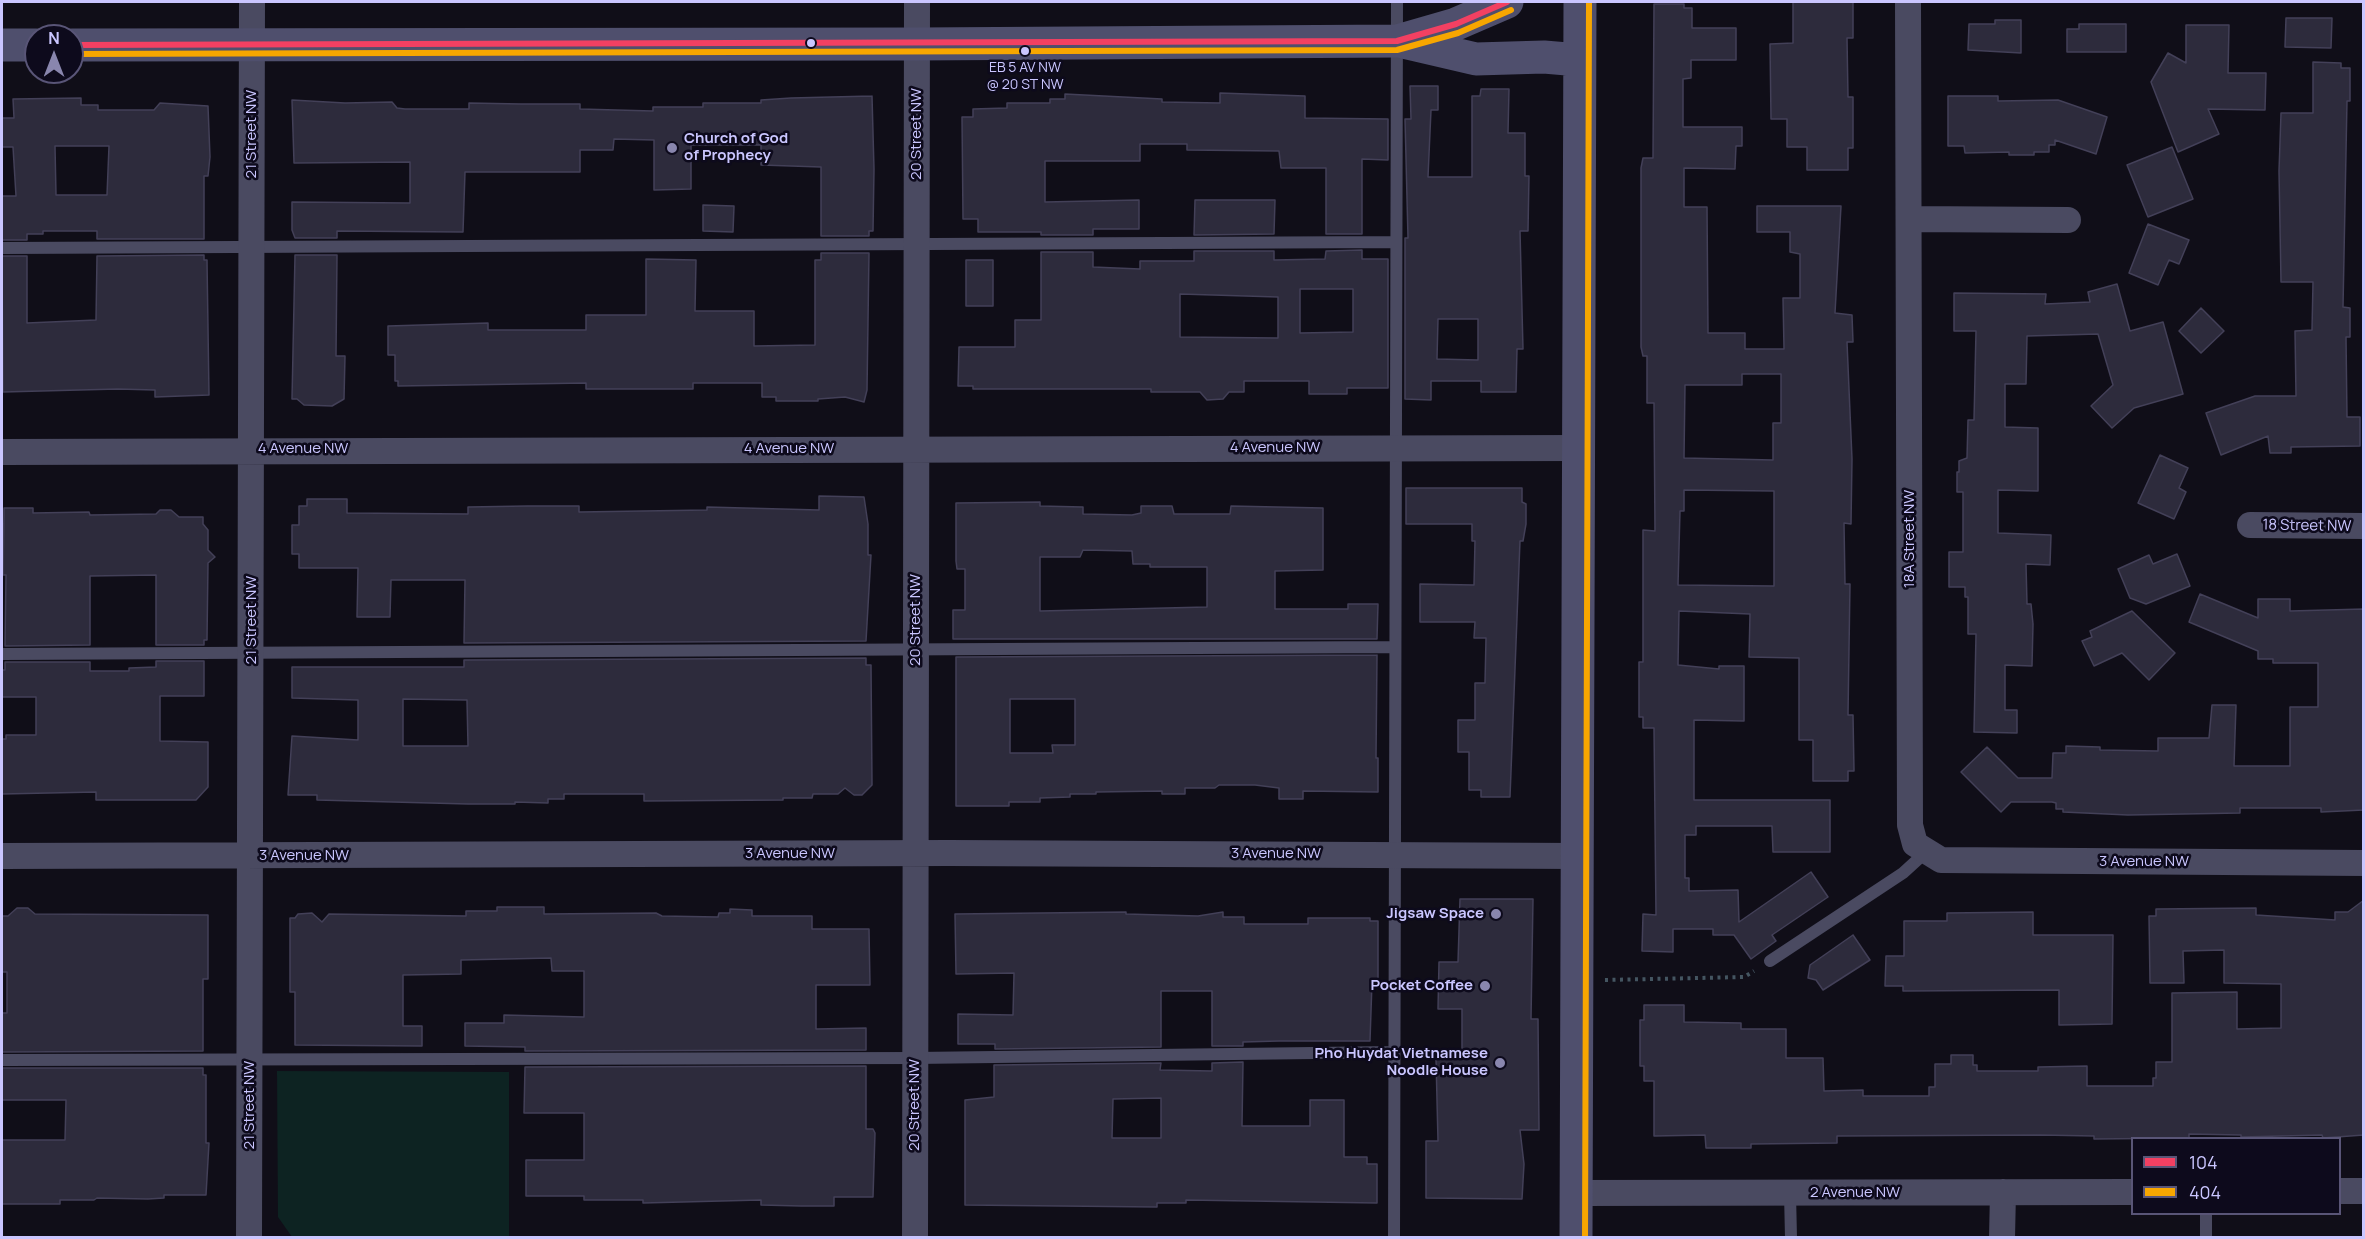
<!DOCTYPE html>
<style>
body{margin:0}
#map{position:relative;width:2365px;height:1239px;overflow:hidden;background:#100e18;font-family:Manrope,sans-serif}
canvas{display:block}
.frame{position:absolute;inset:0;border:3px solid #cac6ff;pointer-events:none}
.legend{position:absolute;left:2131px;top:1137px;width:210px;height:78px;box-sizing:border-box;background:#0d0a1c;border:2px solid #595577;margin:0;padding:8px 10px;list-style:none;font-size:18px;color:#cac6ff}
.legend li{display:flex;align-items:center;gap:12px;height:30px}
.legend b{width:30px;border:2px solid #595577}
.north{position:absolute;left:24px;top:24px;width:60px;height:60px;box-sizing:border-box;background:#0d0a1c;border:2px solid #595577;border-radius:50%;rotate:0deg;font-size:16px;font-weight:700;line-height:24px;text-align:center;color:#cac6ff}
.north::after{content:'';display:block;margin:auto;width:21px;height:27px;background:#8986ae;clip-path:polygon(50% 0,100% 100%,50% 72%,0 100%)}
</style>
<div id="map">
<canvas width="2365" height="1239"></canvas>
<div class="frame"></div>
<ul class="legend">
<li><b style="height:8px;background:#f24062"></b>104</li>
<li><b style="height:8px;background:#f7a600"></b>404</li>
</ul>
<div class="north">N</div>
</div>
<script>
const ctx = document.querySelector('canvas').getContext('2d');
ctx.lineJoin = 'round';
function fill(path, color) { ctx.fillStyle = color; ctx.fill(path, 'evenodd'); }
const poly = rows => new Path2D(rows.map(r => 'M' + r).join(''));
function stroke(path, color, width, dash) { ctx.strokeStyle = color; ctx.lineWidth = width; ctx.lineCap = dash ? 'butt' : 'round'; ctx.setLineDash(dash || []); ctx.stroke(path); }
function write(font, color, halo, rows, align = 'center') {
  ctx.font = font + ' Manrope,sans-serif'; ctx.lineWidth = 5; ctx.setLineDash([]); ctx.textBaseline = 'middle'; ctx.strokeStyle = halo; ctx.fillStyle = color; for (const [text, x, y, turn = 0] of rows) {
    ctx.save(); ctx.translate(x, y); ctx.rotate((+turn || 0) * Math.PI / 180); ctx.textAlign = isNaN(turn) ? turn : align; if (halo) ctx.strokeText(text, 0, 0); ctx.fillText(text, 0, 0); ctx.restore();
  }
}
const green = poly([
 [277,1071,509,1072,509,1237,292,1237,278,1217]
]);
const building = poly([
 [1793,2,1853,2,1853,38,1847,38,1848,97,1853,97,1853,148,1848,148,1848,170,1807,170,1807,147,1787,147,1787,119,1771,119,1770,44,1793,43,1793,2],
 [1654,4,1684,4,1684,8,1692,8,1692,28,1736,28,1736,60,1691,60,1691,78,1683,79,1683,127,1742,127,1742,146,1736,146,1735,169,1684,168,1684,207,1707,207,1708,333,1745,333,1745,349,1784,349,1783,298,1800,298,1800,254,1790,252,1790,232,1757,232,1757,206,1841,206,1835,313,1852,315,1853,342,1847,342,1852,459,1851,524,1844,523,1845,584,1850,584,1848,715,1853,715,1854,771,1848,771,1848,781,1813,781,1813,740,1799,740,1799,658,1749,657,1750,614,1679,611,1678,665,1719,669,1719,666,1744,666,1744,721,1694,720,1694,800,1830,800,1830,852,1773,852,1772,826,1696,826,1696,835,1685,835,1685,878,1689,878,1689,891,1738,890,1739,922,1811,872,1828,897,1772,935,1776,941,1751,959,1734,935,1713,935,1713,929,1673,929,1673,952,1642,951,1643,914,1656,915,1654,728,1643,728,1643,717,1639,717,1639,662,1643,662,1643,530,1655,531,1654,403,1647,403,1647,356,1643,356,1641,347,1641,168,1643,158,1653,158,1654,4],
 [1742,374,1781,374,1781,423,1773,423,1773,460,1684,458,1685,385,1742,385,1742,374],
 [1684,490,1774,491,1774,586,1678,585,1680,511,1684,511,1684,490],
 [2286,18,2332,18,2331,48,2285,47,2286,18],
 [1995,20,2021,20,2021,53,1968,50,1969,24,1995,24,1995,20],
 [2079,24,2126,24,2126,52,2067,52,2067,29,2079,29,2079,24],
 [2186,25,2229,25,2228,73,2266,73,2265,110,2208,109,2219,134,2178,152,2151,82,2168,53,2186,63,2186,25],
 [2313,62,2341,63,2341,68,2350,68,2350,101,2347,101,2343,307,2350,308,2350,337,2346,337,2347,417,2360,417,2360,446,2291,447,2291,453,2270,453,2268,436,2221,455,2206,413,2255,396,2296,396,2295,331,2312,330,2313,282,2281,282,2279,171,2281,113,2313,113,2313,62],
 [1410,86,1438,86,1438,110,1431,110,1428,177,1472,177,1472,96,1480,96,1481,89,1509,89,1508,133,1525,133,1525,176,1529,176,1528,231,1520,231,1523,349,1517,349,1516,392,1481,392,1481,381,1431,381,1431,400,1405,399,1405,238,1408,238,1405,119,1411,119,1410,86],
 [1438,319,1478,319,1478,360,1437,359,1438,319],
 [1220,93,1305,96,1305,118,1388,119,1388,160,1362,159,1362,234,1326,234,1326,168,1281,168,1279,151,1187,150,1187,144,1140,144,1140,161,1045,161,1045,202,1139,200,1139,229,1093,229,1093,235,1041,235,1041,232,978,232,978,219,963,219,962,117,973,117,973,109,1007,108,1007,103,1050,103,1050,99,1065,99,1065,94,1162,99,1162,102,1220,103,1220,93],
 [872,96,874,169,873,231,869,231,869,236,821,236,821,167,761,165,761,145,691,145,691,189,654,190,654,140,614,139,613,150,580,150,580,172,465,172,463,232,337,231,337,238,295,238,292,230,292,202,410,203,410,162,294,163,292,100,345,103,392,102,397,108,405,109,469,109,469,103,521,104,580,104,580,109,653,111,653,107,703,107,703,103,761,103,761,100,791,98,872,96],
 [1948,96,1998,96,1998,101,2058,100,2107,117,2096,154,2055,140,2055,145,2049,145,2049,152,2034,152,2034,155,2009,155,2009,152,1965,153,1964,146,1948,146,1948,96],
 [81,98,81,105,98,105,98,110,154,110,160,103,208,106,210,157,208,176,204,176,204,239,97,239,97,231,43,231,43,234,27,234,27,240,2,240,2,196,16,196,13,147,2,147,2,118,14,118,13,99,81,98],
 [55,146,109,146,107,195,56,195,55,146],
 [2172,147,2193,199,2148,217,2127,165,2172,147],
 [1195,200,1275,200,1274,234,1194,235,1195,200],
 [703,205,734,206,733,232,703,231,703,205],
 [2148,224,2189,240,2179,264,2169,260,2158,285,2129,273,2148,224],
 [1362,250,1362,259,1388,259,1388,388,1347,388,1347,394,1309,394,1309,381,1244,381,1244,392,1229,392,1223,399,1207,400,1200,392,1151,392,1151,389,973,389,973,386,958,386,959,347,1015,347,1015,320,1041,320,1041,252,1093,252,1093,267,1140,269,1140,261,1194,261,1194,251,1274,251,1274,260,1325,259,1326,251,1362,250],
 [1300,289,1353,289,1353,332,1300,333,1300,289],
 [1180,294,1278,297,1278,338,1180,337,1180,294],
 [821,253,869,253,867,390,864,402,845,397,818,399,818,401,776,401,776,397,762,397,762,383,693,383,693,389,586,389,586,383,398,386,398,381,395,381,395,355,388,355,388,326,488,323,488,330,586,330,586,315,646,315,646,259,696,260,695,311,754,311,754,346,815,345,815,260,821,260,821,253],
 [204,255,204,260,207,260,209,395,155,397,155,390,118,389,3,392,2,256,27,256,27,323,96,320,97,256,204,255],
 [295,255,337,255,336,356,345,356,344,399,332,406,304,405,297,399,292,399,295,255],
 [966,260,993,260,993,306,966,306,966,260],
 [2117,284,2130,331,2163,322,2183,394,2134,408,2112,428,2091,406,2113,385,2098,334,2027,336,2026,384,2005,384,2005,427,2038,428,2038,491,1998,490,1998,533,2051,535,2050,565,2026,564,2027,604,2031,604,2033,624,2032,666,2005,665,2005,710,2017,710,2017,733,1974,732,1976,634,1968,634,1968,597,1965,597,1965,587,1949,587,1949,552,1963,552,1963,492,1957,492,1957,472,1959,472,1959,461,1967,458,1968,420,1974,420,1976,331,1954,331,1954,293,2046,294,2045,304,2090,302,2088,292,2117,284],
 [2201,308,2224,331,2201,353,2179,331,2201,308],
 [2160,455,2188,468,2179,488,2186,492,2174,519,2138,503,2160,455],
 [1406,488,1522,488,1522,502,1526,504,1526,524,1523,541,1520,541,1510,797,1481,797,1481,790,1469,790,1469,752,1458,752,1458,720,1475,720,1475,683,1485,683,1486,638,1474,638,1475,622,1420,622,1420,584,1474,585,1475,541,1472,541,1472,524,1406,524,1406,488],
 [819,496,864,497,868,524,868,555,871,555,866,641,464,643,465,580,391,580,390,617,357,617,358,568,299,568,299,554,292,554,292,525,299,525,299,506,307,506,307,499,347,499,347,513,468,514,468,507,527,506,579,506,579,512,707,510,707,507,819,510,819,496],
 [1040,502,1040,506,1083,507,1083,514,1132,515,1141,513,1141,506,1172,506,1174,514,1230,514,1231,506,1323,508,1323,570,1275,571,1275,609,1348,609,1348,604,1378,604,1377,639,953,639,953,610,965,610,965,569,957,569,956,561,956,503,1040,502],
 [1083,550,1132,551,1133,564,1150,564,1150,567,1207,567,1207,607,1040,611,1040,557,1080,557,1083,550],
 [4,508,33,508,33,513,89,512,90,515,156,514,160,510,171,510,179,517,203,517,203,524,208,530,208,550,215,557,208,563,207,640,204,640,204,645,156,645,156,575,90,576,90,645,5,646,6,575,3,575,4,508],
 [2177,554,2190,586,2146,604,2130,598,2118,569,2149,555,2153,564,2177,554],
 [2200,594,2258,618,2258,599,2290,599,2290,611,2364,609,2364,810,2321,812,2321,808,2240,808,2240,813,2128,815,2063,812,2063,809,2056,809,2056,803,2052,802,2011,802,2001,812,1961,772,1987,747,2018,778,2052,778,2053,753,2066,753,2066,746,2100,747,2100,750,2158,751,2158,738,2209,738,2212,705,2236,705,2234,766,2290,766,2290,707,2318,707,2318,663,2273,663,2273,659,2258,659,2258,651,2189,622,2200,594],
 [2132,611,2175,653,2149,680,2122,653,2094,666,2082,641,2092,637,2090,631,2132,611],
 [1377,655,1376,758,1378,758,1378,792,1303,791,1303,799,1279,799,1279,788,1255,785,1219,785,1215,788,1185,788,1185,794,1162,794,1162,791,1096,792,1096,794,1070,794,1070,797,1040,798,1040,802,1009,802,1009,806,956,806,956,657,1377,655],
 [1010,699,1075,699,1075,745,1052,745,1053,753,1010,753,1010,699],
 [866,658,866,665,871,665,872,785,862,795,854,795,845,788,838,794,813,794,812,798,783,798,783,800,644,801,644,794,564,794,564,799,548,799,548,803,515,802,515,804,468,804,317,800,317,795,288,795,292,736,358,740,358,700,292,698,292,667,464,667,464,660,866,658],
 [403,699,467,700,468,746,403,746,403,699],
 [156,661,204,661,204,696,160,696,160,741,208,742,208,787,196,800,96,800,96,792,2,794,2,739,6,739,6,735,36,735,36,697,2,697,2,670,5,670,5,662,90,662,90,671,129,671,129,668,156,667,156,661],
 [1460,899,1533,899,1531,1019,1538,1019,1539,1130,1520,1130,1524,1164,1522,1199,1426,1198,1426,1141,1438,1141,1436,1059,1462,1059,1462,1009,1438,1009,1439,962,1458,962,1460,899],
 [2364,900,2364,1135,2323,1138,2322,1135,2241,1137,2241,1135,2189,1134,2189,1138,2094,1139,2094,1136,2041,1135,1837,1136,1837,1143,1751,1144,1751,1148,1706,1148,1705,1135,1654,1136,1654,1081,1644,1081,1644,1066,1640,1066,1640,1020,1644,1020,1644,1005,1684,1005,1684,1022,1741,1023,1741,1029,1786,1029,1786,1058,1823,1058,1824,1091,1863,1090,1863,1096,1929,1096,1929,1087,1935,1087,1935,1064,1951,1064,1951,1055,1973,1055,1973,1065,1977,1065,1977,1071,2038,1071,2038,1067,2087,1066,2087,1086,2153,1086,2153,1078,2156,1078,2156,1062,2172,1062,2172,993,2237,992,2237,1029,2281,1028,2281,984,2224,983,2224,950,2183,951,2184,983,2150,983,2149,916,2156,916,2156,909,2256,908,2256,915,2335,920,2335,912,2348,912,2364,900],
 [497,907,544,907,544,914,656,913,662,916,718,917,719,913,730,913,730,909,752,910,752,916,812,916,812,929,869,929,870,985,816,985,816,1029,866,1028,866,1050,525,1051,525,1047,465,1046,465,1023,504,1023,504,1015,584,1017,584,971,552,971,551,958,461,960,461,974,403,975,403,1026,422,1026,422,1046,295,1045,295,992,290,992,290,918,295,918,298,914,312,913,322,922,329,914,466,916,466,911,497,911,497,907],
 [17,908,28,908,35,914,208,915,208,979,203,979,203,1051,2,1052,2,1013,7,1013,7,972,2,972,2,916,8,916,17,908],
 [1126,912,1126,914,1198,916,1223,912,1223,917,1244,917,1244,924,1308,924,1308,918,1370,918,1370,921,1378,921,1378,982,1372,982,1370,1041,1279,1041,1243,1042,1243,1046,1212,1046,1212,991,1161,991,1161,1047,995,1049,995,1044,958,1044,958,1014,1013,1015,1014,973,956,974,955,914,1126,912],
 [2033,912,2033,935,2113,935,2112,1024,2059,1025,2059,990,1903,991,1903,986,1885,986,1886,956,1904,956,1904,921,1947,921,1947,913,2033,912],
 [1853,935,1870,960,1823,990,1816,980,1808,978,1810,965,1853,935],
 [1243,1062,1242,1126,1310,1126,1310,1100,1344,1100,1344,1157,1367,1157,1367,1164,1377,1164,1377,1203,1186,1200,1186,1203,1157,1203,1157,1207,965,1205,965,1100,994,1097,994,1065,1161,1063,1160,1070,1212,1071,1212,1063,1243,1062],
 [1161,1098,1161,1138,1112,1138,1113,1099,1161,1098],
 [866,1066,866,1129,873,1129,875,1133,873,1197,834,1197,834,1206,801,1206,761,1205,761,1200,643,1203,643,1200,584,1200,584,1196,526,1196,526,1160,584,1160,584,1113,524,1113,525,1067,866,1066],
 [2,1068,203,1068,203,1075,206,1075,206,1143,209,1143,206,1195,164,1195,164,1198,148,1199,97,1198,94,1200,60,1200,60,1204,2,1204,2,1140,65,1140,66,1100,2,1100,2,1068]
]);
const path = poly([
 [1605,980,1744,977,1754,971]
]);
const lane = poly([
 [2,248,1396,242],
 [2,654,1395,647],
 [1770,961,1903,873,1926,852],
 [2,1060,915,1058,1394,1052],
 [1790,1193,1791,1238],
 [1394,1238,1397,2],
 [2206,1238,2206,1214]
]);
const street = poly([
 [1908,2,1910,825,1915,844,1941,860,2364,863],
 [1909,219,2068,220],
 [2,452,1577,448],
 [2250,525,2364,526],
 [2,856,949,853,1578,856],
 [2340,1191,2364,1191],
 [1577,1193,2132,1192],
 [249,1238,252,2],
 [915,1238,917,2],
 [2002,1238,2003,1192]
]);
const secondary = poly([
 [1403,42,1476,59,1544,57,1579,60],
 [2,45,36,45],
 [72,45,917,44,1397,41,1456,24,1507,2],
 [1576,1238,1580,2]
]);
const bus1 = poly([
 [72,45,1397,41,1456,24,1507,2]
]);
const bus2 = poly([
 [72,54,1397,50,1458,33,1511,10],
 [1585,1238,1589,2]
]);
const markers = [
 [811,43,5,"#cac6ff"],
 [1025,51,5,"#cac6ff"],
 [672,148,6,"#8986ae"],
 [1496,914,6,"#8986ae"],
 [1485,986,6,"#8986ae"],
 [1500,1063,6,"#8986ae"]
];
const busNames = [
 ["EB 5 AV NW",1025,68],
 ["@ 20 ST NW",1025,85]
];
const streetNames = [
 ["21 Street NW",252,134,-90],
 ["20 Street NW",917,134,-90],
 ["4 Avenue NW",1275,448],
 ["4 Avenue NW",303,449],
 ["4 Avenue NW",789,449],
 ["18 Street NW",2307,526,1],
 ["18A Street NW",1910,539,-90],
 ["21 Street NW",252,620,-90],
 ["20 Street NW",916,620,-90],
 ["3 Avenue NW",790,854],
 ["3 Avenue NW",1276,854],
 ["3 Avenue NW",304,856],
 ["3 Avenue NW",2144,862],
 ["21 Street NW",250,1105,-90],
 ["20 Street NW",915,1105,-90],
 ["2 Avenue NW",1855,1193]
];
const poiNames = [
 ["Church of God",684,139,"left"],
 ["of Prophecy",684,156,"left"],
 ["Jigsaw Space",1484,914],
 ["Pocket Coffee",1473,986],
 ["Pho Huydat Vietnamese",1488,1054],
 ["Noodle House",1488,1071]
];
fill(green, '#0d2322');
fill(building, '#2d2b3c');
stroke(building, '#434058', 1.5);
stroke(path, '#445561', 4, [3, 4.5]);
stroke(lane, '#4a4a61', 12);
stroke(street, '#4a4a61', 26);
stroke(secondary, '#4f4f6d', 33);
stroke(bus1, '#f24062', 6);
stroke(bus2, '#f7a600', 6);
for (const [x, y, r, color] of markers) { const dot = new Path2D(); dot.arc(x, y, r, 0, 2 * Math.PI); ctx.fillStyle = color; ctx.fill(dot); stroke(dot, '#0d0a1c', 2); }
write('14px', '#cac6ff', '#0d0a1c', busNames);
write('15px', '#cac6ff', '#0d0a1c', streetNames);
write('bold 15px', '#cac6ff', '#0d0a1c', poiNames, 'right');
</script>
